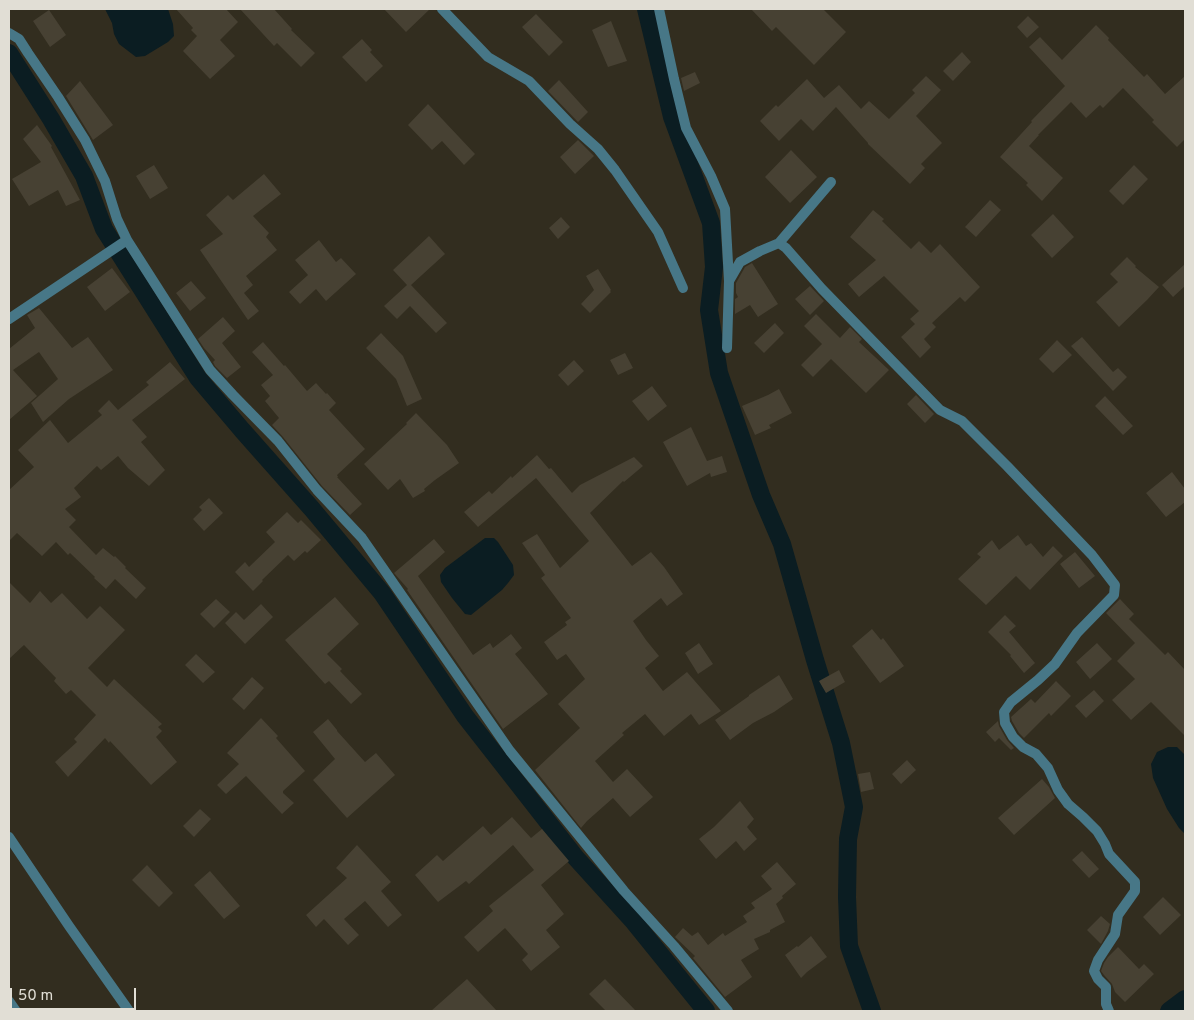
<!DOCTYPE html>
<style>
body{margin:0}
#map{position:relative;width:1194px;height:1020px;overflow:hidden;background:#322d1f;font-family:Overpass,sans-serif}
canvas{display:block}
.frame{position:absolute;inset:0;border:10px solid #e1ded5;pointer-events:none}
.scale{position:absolute;left:10px;top:988px;width:126px;height:22px;box-sizing:border-box;border:2px solid #e1ded5;border-top:0;padding-left:6px;font-size:15px;line-height:18px;white-space:nowrap;color:#e1ded5;-webkit-text-stroke:4px #322d1f;paint-order:stroke}
</style>
<div id="map">
<canvas width="1194" height="1020"></canvas>
<div class="frame"></div>
<div class="scale">50 m</div>
</div>
<script>
const ctx = document.querySelector('canvas').getContext('2d');
ctx.lineJoin = 'round';
function fill(path, color) { ctx.fillStyle = color; ctx.fill(path, 'evenodd'); }
const poly = rows => new Path2D(rows.map(r => 'M' + r).join(''));
function stroke(path, color, width, dash) { ctx.strokeStyle = color; ctx.lineWidth = width; ctx.lineCap = dash ? 'butt' : 'round'; ctx.setLineDash(dash || []); ctx.stroke(path); }
const water = poly([
 [105,9,168,9,173,24,174,36,168,42,145,56,136,57,119,44,114,34,112,23],
 [485,538,494,538,498,542,513,565,514,575,508,583,502,590,471,615,465,614,452,598,441,582,440,575,445,568],
 [1168,747,1177,747,1185,755,1185,834,1179,828,1167,809,1153,778,1151,764,1157,752]
]);
const canal = poly([
 [646,9,672,117,711,223,714,267,709,310,719,373,761,495,782,544,815,660,841,743,854,807,848,839,847,897,849,946,872,1011],
 [9,53,51,119,84,176,104,229,198,378,242,430,312,509,382,593,465,716,576,858,634,922,706,1011],
 [1169,1011,1185,999]
]);
const building = poly([
 [176,9,226,9,238,22,220,40,235,56,210,79,183,51,197,36,191,30,193,28],
 [240,9,274,9,292,29,291,30,315,53,301,67,277,43,274,46],
 [384,9,430,9,406,32],
 [751,9,823,9,846,32,814,65,776,27,772,31],
 [49,10,66,35,50,47,33,21],
 [536,14,563,42,549,56,522,27],
 [1028,16,1039,27,1027,38,1017,27],
 [611,21,627,61,608,67,592,30],
 [1096,25,1109,38,1108,40,1144,77,1147,74,1165,94,1185,76,1185,139,1177,147,1152,122,1154,120,1123,88,1103,108,1100,105,1086,118,1071,102,1038,135,1039,135,1029,146,1063,178,1042,201,1026,185,1028,183,1000,157,1032,122,1031,121,1065,86,1029,47,1040,37,1062,60],
 [362,39,372,50,370,52,383,66,366,82,342,57],
 [962,52,971,62,953,81,943,71],
 [695,72,700,83,684,91,681,78],
 [926,76,941,90,916,116,942,143,921,164,925,168,910,184,868,144,868,143,836,107,813,131,801,119,779,141,760,121,776,105,778,107,807,79,824,98,839,85,861,109,869,101,889,119,915,93,912,90],
 [559,80,588,112,578,122,548,91],
 [80,81,113,125,93,140,66,96],
 [428,104,475,154,464,165,442,141,432,150,408,125],
 [37,125,52,146,51,147,80,200,66,206,58,190,29,206,12,179,41,162,23,139],
 [578,140,594,156,575,174,560,157],
 [791,150,817,177,790,203,765,177],
 [154,165,168,188,150,199,136,176],
 [1134,165,1148,179,1123,205,1109,191],
 [264,174,281,194,253,216,269,233,266,237,277,250,246,276,253,285,244,293,259,311,248,320,200,250,223,234,206,215,228,195,233,200],
 [990,200,1001,210,976,237,965,227],
 [873,210,884,219,882,221,911,249,919,241,931,253,940,244,980,287,965,302,960,297,932,323,936,327,924,339,931,347,920,358,901,337,915,324,910,319,919,311,884,276,859,297,848,284,876,260,850,237],
 [1053,214,1074,237,1052,258,1031,235],
 [561,217,570,227,558,239,549,228],
 [429,236,445,254,411,285,447,323,436,333,410,306,397,319,384,306,407,285,393,270],
 [319,240,336,262,341,258,356,274,326,301,316,289,300,304,289,292,308,275,295,260],
 [1127,257,1136,266,1135,267,1159,287,1147,300,1119,327,1096,302,1118,282,1110,274],
 [752,263,778,304,758,317,750,305,735,314,735,299,738,297,736,293,736,283,745,267],
 [1185,264,1185,286,1173,297,1162,285],
 [112,268,130,292,105,311,87,287],
 [598,269,611,290,610,291,611,292,590,313,581,304,594,290,586,276],
 [191,281,206,298,190,311,176,293],
 [810,286,824,301,810,315,795,299],
 [39,308,72,348,88,337,113,370,69,399,43,422,31,403,58,379,39,352,13,370,37,396,9,420,9,349,35,328,27,315],
 [816,314,840,338,850,327,862,339,859,342,889,370,866,393,831,359,813,377,801,365,822,344,804,326],
 [223,317,235,331,222,343,241,367,227,378,215,366,213,362,215,360,204,348,198,339],
 [775,323,784,333,764,353,754,343],
 [381,333,403,356,422,399,407,406,396,379,366,348],
 [1082,337,1113,372,1118,368,1127,377,1113,391,1071,346],
 [1057,340,1072,355,1053,373,1039,359],
 [263,342,284,366,285,365,307,391,316,383,326,394,327,393,336,403,329,410,365,449,337,475,338,477,337,477,362,504,350,515,322,486,283,437,272,425,279,418,265,401,270,396,261,385,273,375,252,352],
 [625,353,633,368,618,375,610,360],
 [574,360,584,371,568,386,558,375],
 [170,362,185,379,132,420,147,437,141,442,165,470,149,486,128,468,118,456,101,470,97,466,74,488,81,497,65,509,76,520,69,527,96,555,103,548,114,557,115,556,126,567,125,568,146,588,136,599,115,579,106,589,94,578,95,577,70,553,68,555,56,542,42,556,17,533,9,541,9,490,34,467,18,450,50,420,68,443,102,415,98,411,109,400,118,410,149,385,146,382],
 [652,386,667,406,648,421,632,401],
 [779,389,792,413,769,425,771,428,755,435,742,406,768,395],
 [916,395,934,414,925,423,907,404],
 [1105,396,1133,426,1123,435,1095,406],
 [416,413,447,445,459,463,435,480,424,489,425,491,413,498,400,479,388,490,364,464,407,424,406,423],
 [691,427,707,461,722,456,727,472,711,477,710,473,687,486,663,442],
 [537,455,549,469,551,468,572,493,580,485,634,457,643,466,624,482,623,481,590,513,632,566,651,552,664,567,683,594,667,606,661,598,633,621,646,640,659,656,645,668,663,691,687,672,721,711,699,725,691,714,664,736,645,714,622,733,624,735,595,761,613,782,627,769,653,797,630,817,613,798,587,821,581,828,535,770,580,728,558,704,585,679,566,654,557,660,544,642,567,625,565,622,571,618,541,578,545,575,522,543,537,534,560,568,589,541,536,478,478,527,464,512,489,491,492,494,511,476,512,478],
 [1172,472,1185,489,1185,502,1166,517,1146,493],
 [209,498,223,513,204,531,193,519,202,510,199,507],
 [287,512,298,523,301,520,321,540,307,553,305,551,294,561,288,555,262,580,263,581,253,591,235,572,245,562,249,567,275,542,266,532],
 [1018,535,1026,546,1031,543,1043,557,1053,546,1063,556,1030,590,1016,576,986,605,958,579,981,557,977,554,992,540,999,550],
 [434,539,445,552,418,576,473,655,490,643,493,648,511,634,522,648,515,654,548,694,503,729,407,590,408,589,394,573],
 [1075,552,1095,576,1079,588,1060,564],
 [9,582,30,603,40,591,51,603,62,593,87,619,100,606,125,630,88,668,107,687,114,679,162,724,158,727,162,731,156,737,177,762,151,785,110,741,109,743,105,738,68,777,55,762,77,742,74,739,96,715,71,690,66,694,54,681,56,678,24,645,9,659],
 [335,597,359,624,327,654,342,669,340,671,362,694,351,704,329,681,325,684,285,640],
 [216,599,230,612,214,628,200,614],
 [1120,599,1134,614,1129,619,1165,655,1168,652,1185,670,1185,736,1151,702,1131,720,1112,700,1135,679,1117,661,1135,643,1106,613],
 [261,604,273,617,245,644,225,623,236,612,244,620],
 [1005,615,1016,626,1009,632,1035,663,1024,673,1010,656,1011,655,988,632],
 [872,629,881,640,883,638,904,666,880,683,852,646],
 [699,643,713,664,698,674,685,653],
 [1097,643,1112,659,1090,679,1076,662],
 [196,654,215,672,203,683,185,665],
 [839,670,845,682,826,693,819,681],
 [779,675,793,699,774,712,753,723,730,740,715,720,749,696,749,695],
 [252,677,264,688,244,710,232,699],
 [1056,681,1071,696,1051,716,1049,713,1024,738,1019,733,1012,721,1011,717,1031,699,1035,703],
 [1094,690,1104,701,1086,718,1075,706],
 [261,718,278,736,276,738,305,771,283,791,283,793,294,803,282,814,246,776,226,794,217,785,239,764,227,753],
 [328,719,337,730,337,731,365,762,376,753,395,775,347,818,313,780,335,759,313,732],
 [998,721,999,726,1007,740,1014,748,1011,750,999,738,995,742,986,732],
 [907,760,916,770,901,784,892,774],
 [870,772,874,789,861,792,858,774],
 [1042,779,1049,787,1055,798,1014,835,998,818],
 [740,801,754,819,747,827,757,839,744,851,736,841,716,859,699,839,714,827],
 [200,809,211,819,194,837,183,826],
 [512,817,531,838,542,829,569,861,541,885,564,914,546,930,560,947,531,971,522,960,528,954,505,928,478,952,464,937,493,911,489,906,534,870,513,845,469,884,466,881,438,902,415,875,437,855,443,861,483,826,491,835],
 [357,845,391,882,381,891,402,915,388,927,365,901,344,919,359,935,348,945,324,919,316,927,306,915,347,878,336,868],
 [1082,851,1099,869,1089,878,1072,860],
 [777,862,796,884,782,896,783,898,776,904,785,922,770,930,770,932,754,939,759,949,741,960,752,977,725,997,693,958,695,956,675,937,683,928,692,936,698,932,708,945,723,933,725,936,747,922,743,916,755,908,751,903,772,889,761,876],
 [147,865,173,893,159,907,132,880],
 [210,871,240,906,224,919,194,885],
 [1163,897,1181,915,1160,935,1143,917],
 [1101,916,1110,924,1108,931,1101,944,1087,930],
 [811,936,827,957,807,972,801,978,785,955,797,946,798,947],
 [1118,947,1139,969,1144,964,1154,974,1125,1002,1115,992,1112,984,1104,975,1101,971,1104,963,1108,957],
 [467,979,497,1011,431,1011],
 [605,979,636,1011,606,1011,589,994]
]);
const street = poly([
 [442,9,488,57,529,81,570,124,598,149,615,170,658,232,683,288],
 [659,9,674,79,686,128,711,176,725,209,729,281,727,348],
 [9,33,19,39,28,53,58,97,85,140,105,181,117,219,127,240,210,370,233,395,278,441,317,490,362,538,510,751,624,891,674,946,728,1011],
 [779,243,831,182],
 [729,281,740,262,760,251,779,243,786,248,822,289,940,410,962,421,1007,466,1092,555,1115,585,1114,595,1077,633,1055,664,1038,680,1011,702,1004,712,1005,723,1013,737,1023,747,1036,754,1048,768,1058,790,1068,804,1083,817,1097,831,1105,844,1109,854,1135,882,1135,891,1118,915,1115,934,1098,960,1094,971,1098,979,1106,987,1106,1004,1109,1011],
 [9,319,127,240],
 [9,837,69,926,129,1011],
 [9,1001,16,1011]
]);
fill(water, '#0b1d22');
stroke(canal, '#0b1d22', 18);
fill(building, '#474133');
stroke(street, '#477787', 10);
</script>
